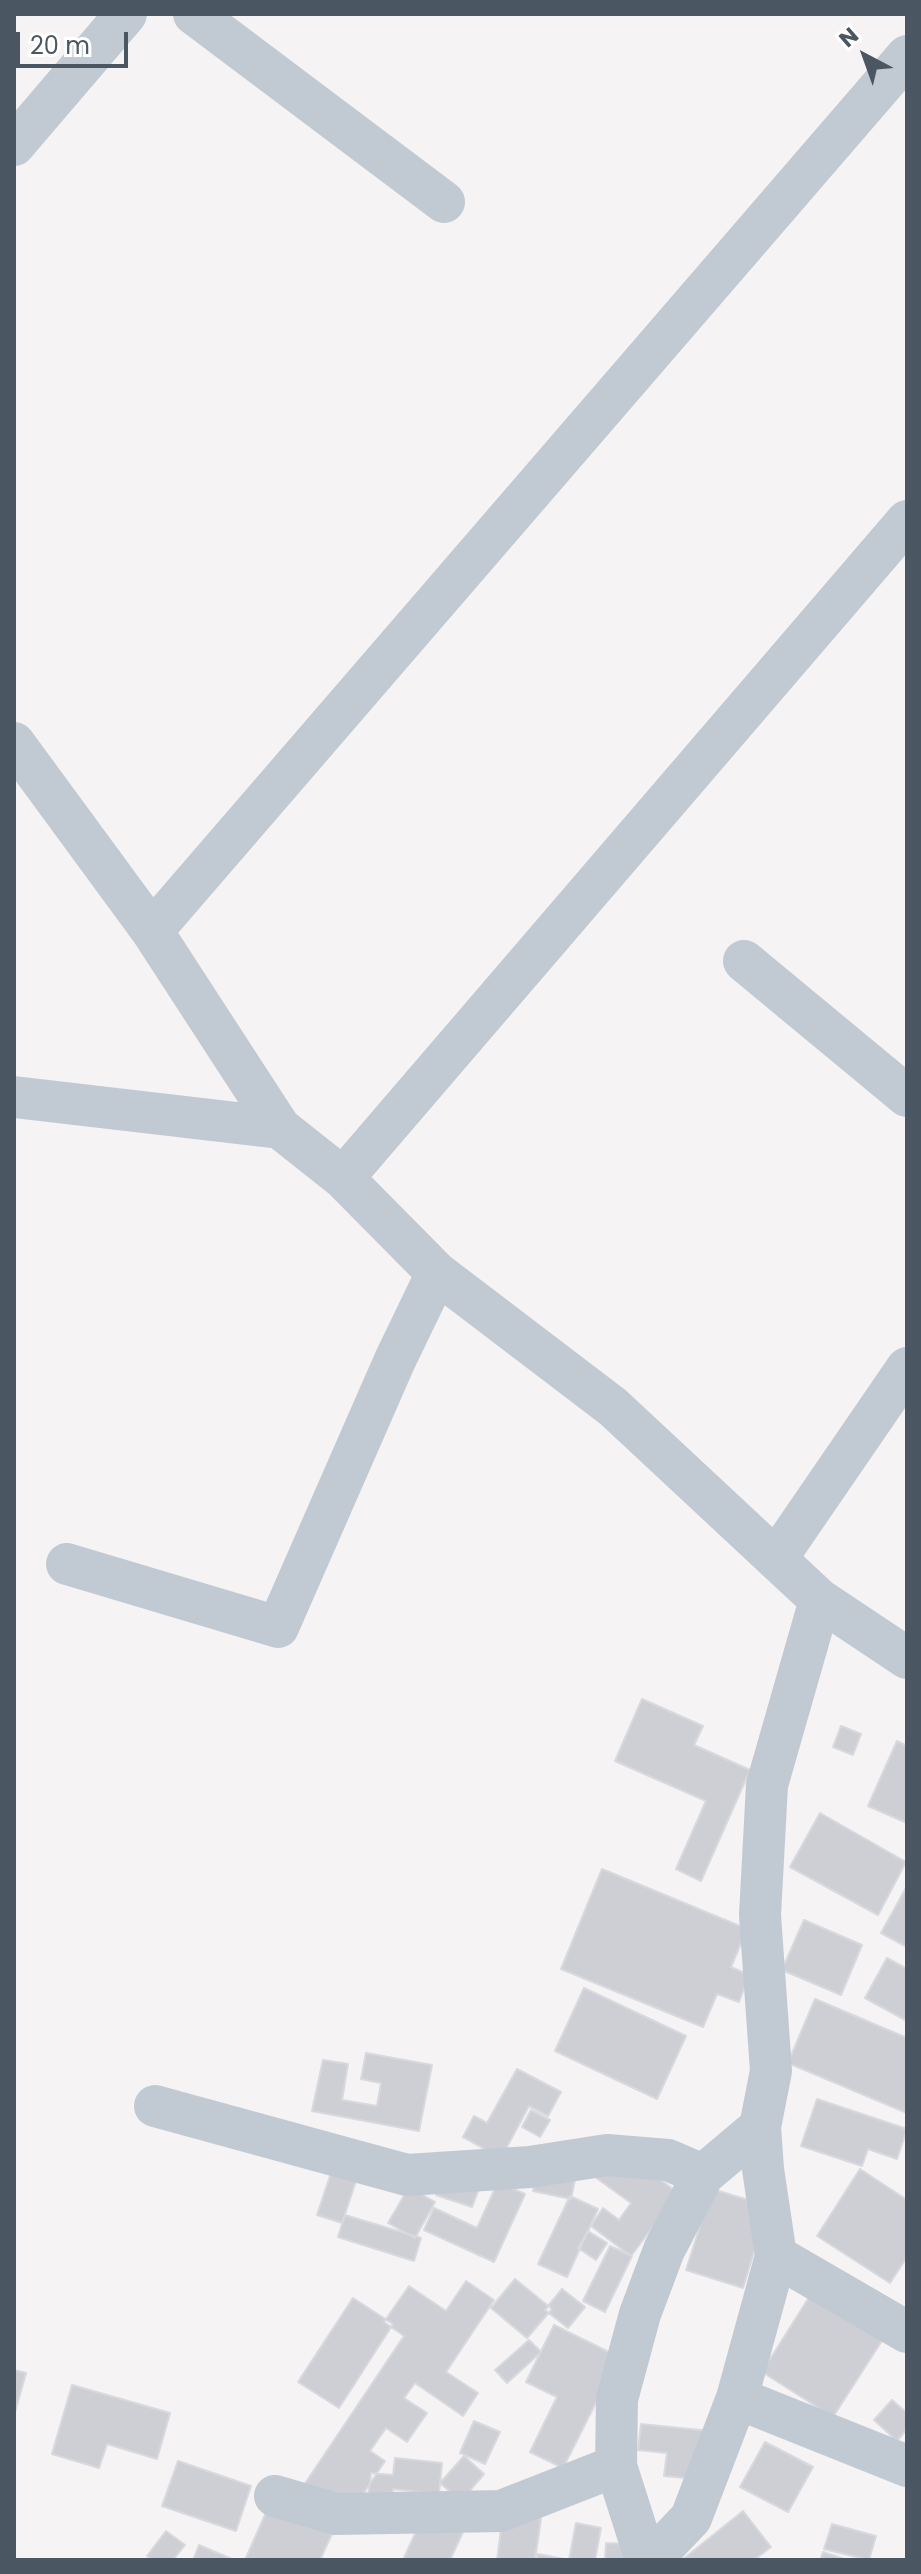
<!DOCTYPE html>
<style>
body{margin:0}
#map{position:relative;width:921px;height:2574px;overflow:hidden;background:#f5f3f3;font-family:Poppins,sans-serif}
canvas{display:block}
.frame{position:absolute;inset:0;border:16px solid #4a5661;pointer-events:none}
.north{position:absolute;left:825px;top:16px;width:80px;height:80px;-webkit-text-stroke:6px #fff;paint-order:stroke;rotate:319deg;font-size:22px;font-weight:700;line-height:32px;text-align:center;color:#4a5661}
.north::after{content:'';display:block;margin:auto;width:28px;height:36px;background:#4a5661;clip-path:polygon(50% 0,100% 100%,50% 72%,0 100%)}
.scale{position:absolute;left:16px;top:32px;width:112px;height:36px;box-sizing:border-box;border:4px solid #4a5661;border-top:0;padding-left:10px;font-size:24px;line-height:28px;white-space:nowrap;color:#4a5661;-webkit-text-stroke:6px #fff;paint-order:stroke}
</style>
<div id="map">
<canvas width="921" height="2574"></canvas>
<div class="frame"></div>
<div class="north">N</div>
<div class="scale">20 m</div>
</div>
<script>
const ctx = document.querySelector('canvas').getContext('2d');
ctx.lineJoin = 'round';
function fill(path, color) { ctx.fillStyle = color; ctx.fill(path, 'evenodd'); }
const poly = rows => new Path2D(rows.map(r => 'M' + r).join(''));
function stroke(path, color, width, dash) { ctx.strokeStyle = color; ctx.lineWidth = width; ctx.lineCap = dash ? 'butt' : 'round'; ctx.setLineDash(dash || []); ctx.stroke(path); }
const building = poly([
 [642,1699,703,1726,694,1745,750,1770,701,1881,676,1869,706,1801,615,1761,642,1699],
 [841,1726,861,1734,853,1755,833,1747,841,1726],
 [897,1741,907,1746,907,1823,868,1806,897,1741],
 [820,1813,906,1862,878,1915,790,1867,820,1813],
 [602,1869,747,1929,731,1967,749,1975,739,2002,717,1994,703,2027,561,1969,602,1869],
 [907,1886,907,1947,881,1933,907,1886],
 [804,1920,862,1945,841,1995,782,1970,804,1920],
 [887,1958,907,1969,907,2021,865,1998,887,1958],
 [584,1988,686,2036,657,2099,555,2051,584,1988],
 [815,1999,907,2038,907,2113,788,2063,815,1999],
 [366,2053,432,2065,419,2131,312,2111,323,2060,348,2064,342,2100,377,2106,381,2083,361,2079,366,2053],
 [517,2069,561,2092,548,2116,529,2106,501,2158,463,2137,474,2116,487,2123,517,2069],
 [817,2099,907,2129,897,2159,868,2149,862,2166,801,2146,817,2099],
 [531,2110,550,2120,540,2137,522,2127,531,2110],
 [618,2148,678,2193,631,2256,591,2226,603,2208,619,2220,631,2203,595,2177,618,2148],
 [334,2164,359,2172,342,2223,317,2215,334,2164],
 [447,2164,484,2176,472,2207,436,2195,447,2164],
 [538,2168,576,2175,571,2199,533,2191,538,2168],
 [860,2169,907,2200,907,2257,890,2283,817,2236,860,2169],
 [498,2182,525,2194,494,2262,424,2230,434,2208,477,2228,498,2182],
 [409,2187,435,2202,415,2238,388,2223,409,2187],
 [712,2189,768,2206,743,2288,686,2270,712,2189],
 [570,2196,598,2209,567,2277,538,2264,570,2196],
 [345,2215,421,2238,414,2261,338,2237,345,2215],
 [588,2231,607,2243,596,2260,578,2248,588,2231],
 [610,2246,632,2256,605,2312,583,2301,610,2246],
 [515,2279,552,2309,527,2338,491,2308,515,2279],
 [466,2281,494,2300,446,2372,478,2393,463,2416,415,2383,404,2398,427,2413,407,2442,386,2428,370,2451,385,2461,347,2518,302,2488,404,2336,384,2322,409,2286,446,2311,466,2281],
 [562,2289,585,2307,568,2328,545,2310,562,2289],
 [813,2291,885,2336,833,2417,762,2372,813,2291],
 [353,2298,393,2324,339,2408,298,2382,353,2298],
 [554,2325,619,2357,563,2468,530,2452,557,2397,526,2382,554,2325],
 [529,2340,541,2352,507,2383,495,2370,529,2340],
 [14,2370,26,2373,14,2416,14,2370],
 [72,2385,170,2413,157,2459,107,2444,99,2468,52,2454,72,2385],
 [892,2400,907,2413,907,2429,897,2441,874,2420,892,2400],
 [474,2421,500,2432,485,2464,460,2453,474,2421],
 [641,2424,710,2431,705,2480,664,2476,667,2453,638,2450,641,2424],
 [765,2442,813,2467,788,2512,740,2487,765,2442],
 [464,2456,484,2474,461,2501,440,2483,464,2456],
 [395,2458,442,2463,439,2494,393,2489,390,2516,366,2514,371,2473,393,2475,395,2458],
 [178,2461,251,2486,236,2531,162,2506,178,2461],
 [272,2499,335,2527,320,2560,245,2560,272,2499],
 [743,2511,771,2547,754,2560,682,2560,743,2511],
 [424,2514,463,2532,450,2560,403,2560,424,2514],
 [503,2514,541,2519,535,2560,497,2560,503,2514],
 [576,2523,601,2528,595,2560,537,2560,538,2554,569,2560,576,2523],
 [832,2524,876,2536,869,2560,824,2549,832,2524],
 [166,2531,185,2545,173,2560,152,2560,147,2556,166,2531],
 [606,2543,627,2544,627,2560,605,2560,606,2543],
 [199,2545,234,2560,193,2560,199,2545],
 [823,2552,847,2560,820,2560,823,2552]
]);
const minor = poly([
 [194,14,444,202],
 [14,145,126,14],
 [14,743,152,931,280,1128,343,1178,437,1273,613,1407,820,1600,907,1658],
 [152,931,907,56],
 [744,961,907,1096],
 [14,1097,280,1128],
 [343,1178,907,521],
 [776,1559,907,1368],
 [67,1564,278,1627,395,1360,437,1273],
 [155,2106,407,2175,530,2167,607,2155,668,2160,703,2175],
 [776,2256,907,2332],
 [737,2398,907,2466],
 [275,2496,336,2514,501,2511,616,2466],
 [646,2560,616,2466,617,2399,640,2314,664,2250,703,2175,760,2127],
 [651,2560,691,2518,737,2398,776,2256,763,2169,760,2127,771,2071,760,1915,767,1785,820,1600]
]);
fill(building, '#cdcfd5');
stroke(building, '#d7d9de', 2);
stroke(minor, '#c1cad2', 42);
</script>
